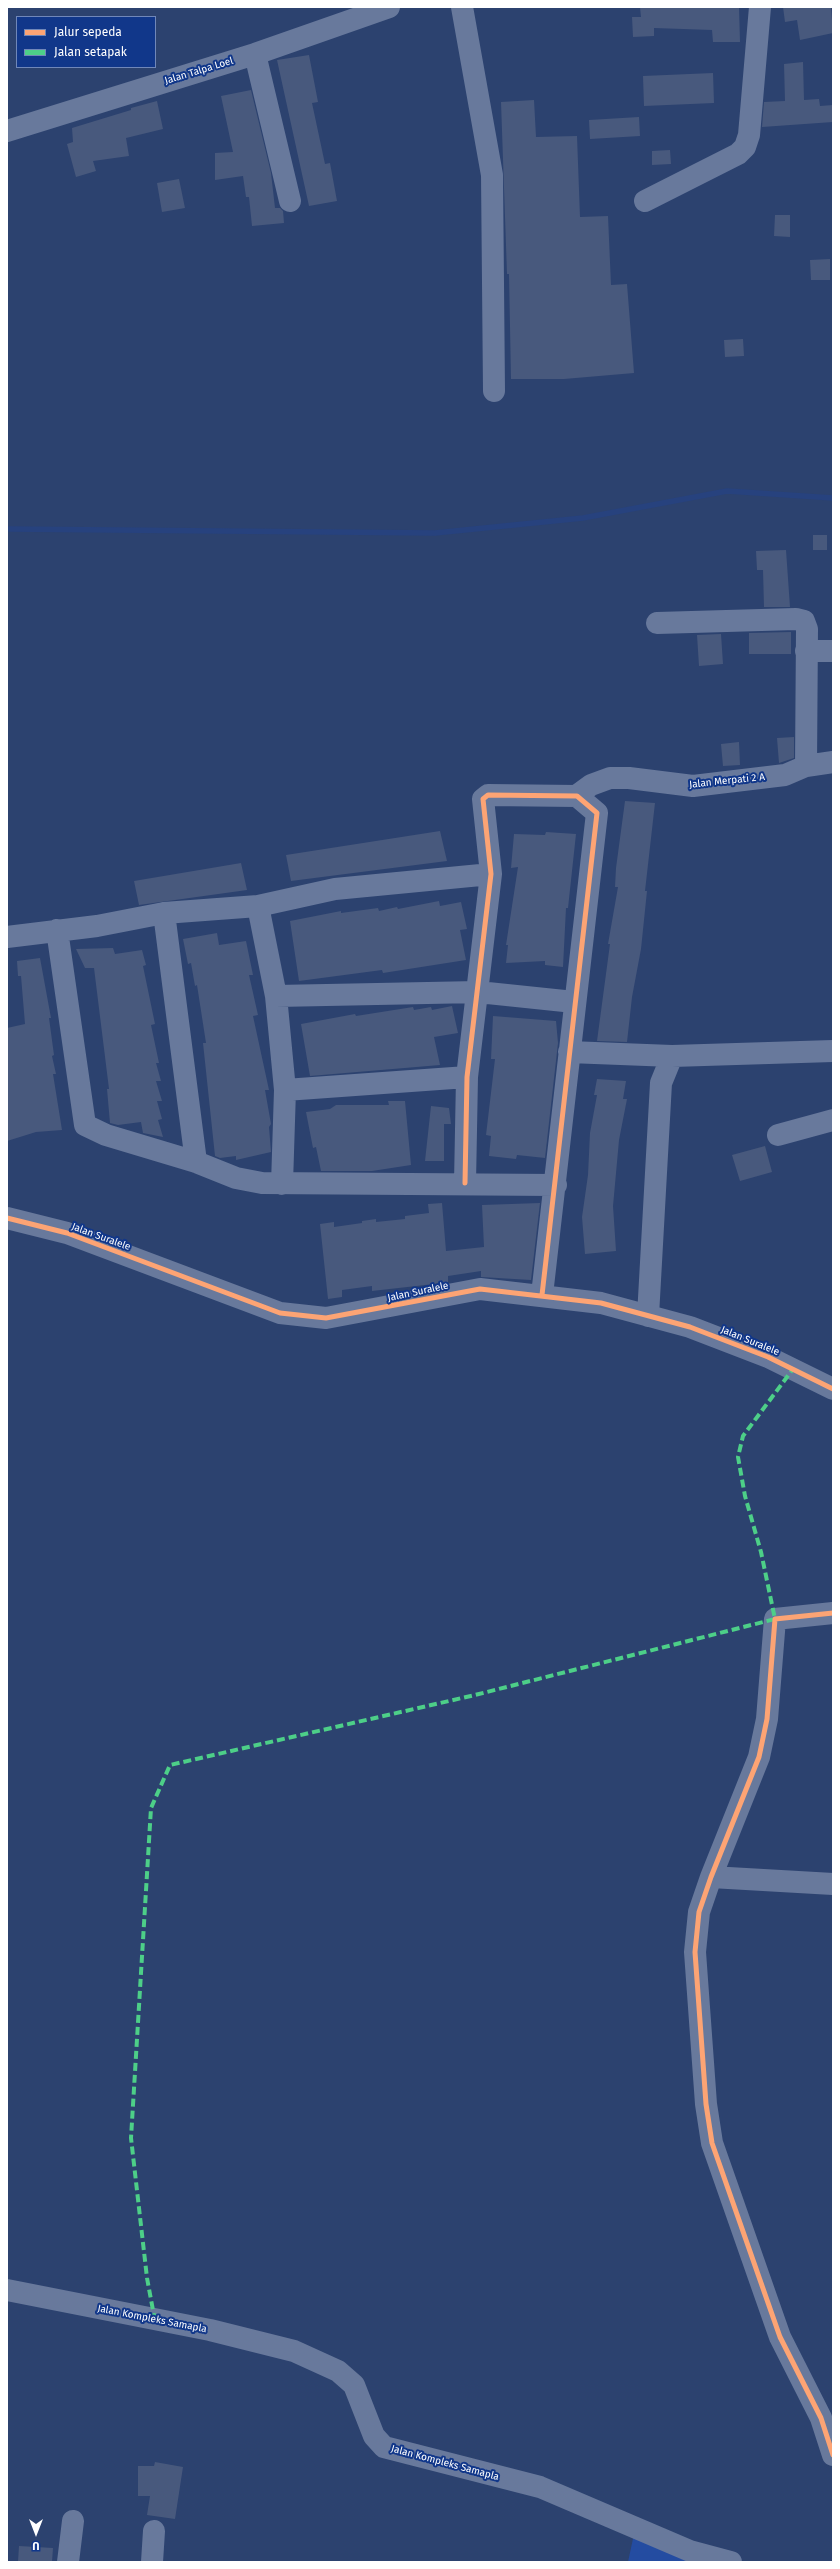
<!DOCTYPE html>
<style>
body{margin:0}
#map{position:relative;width:840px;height:2569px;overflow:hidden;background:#2c426f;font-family:"Fira Sans",sans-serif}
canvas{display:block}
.frame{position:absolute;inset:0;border:8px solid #fff;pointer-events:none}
.legend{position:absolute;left:16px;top:16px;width:140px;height:52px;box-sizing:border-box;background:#11378a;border:1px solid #7087b9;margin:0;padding:5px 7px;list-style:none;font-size:12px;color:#fff}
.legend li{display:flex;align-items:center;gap:8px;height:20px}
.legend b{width:20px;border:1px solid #7087b9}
.north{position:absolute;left:16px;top:2513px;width:40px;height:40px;-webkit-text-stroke:3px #11378a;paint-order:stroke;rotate:180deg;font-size:11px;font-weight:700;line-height:16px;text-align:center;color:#fff}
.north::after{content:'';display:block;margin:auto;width:14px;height:18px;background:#fff;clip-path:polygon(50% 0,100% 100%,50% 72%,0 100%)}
</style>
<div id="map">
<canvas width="840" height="2569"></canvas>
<div class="frame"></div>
<ul class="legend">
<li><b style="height:5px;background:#fda474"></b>Jalur sepeda</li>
<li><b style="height:5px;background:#4dcf88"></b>Jalan setapak</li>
</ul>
<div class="north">U</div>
</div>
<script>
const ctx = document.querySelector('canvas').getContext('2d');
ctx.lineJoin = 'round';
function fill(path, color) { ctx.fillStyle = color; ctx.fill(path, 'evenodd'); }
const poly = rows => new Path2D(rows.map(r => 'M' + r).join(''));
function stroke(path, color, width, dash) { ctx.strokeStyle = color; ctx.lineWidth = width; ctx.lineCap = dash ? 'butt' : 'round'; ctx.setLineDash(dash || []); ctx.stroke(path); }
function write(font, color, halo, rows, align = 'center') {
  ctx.font = font + ' "Fira Sans",sans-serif'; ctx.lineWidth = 4; ctx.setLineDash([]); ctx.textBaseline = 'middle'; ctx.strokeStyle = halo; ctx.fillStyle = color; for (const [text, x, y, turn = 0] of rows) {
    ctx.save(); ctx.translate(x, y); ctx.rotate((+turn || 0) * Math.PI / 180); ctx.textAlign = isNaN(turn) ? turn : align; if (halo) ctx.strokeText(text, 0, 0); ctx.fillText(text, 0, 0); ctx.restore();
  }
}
const green = poly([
 [634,2534,715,2562,628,2562]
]);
const stream = poly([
 [7,529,435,533,583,518,727,491,833,498]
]);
const building = poly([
 [640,7,739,7,740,42,713,42,712,30,654,28,654,36,633,37,632,17,641,17],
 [783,7,831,7,833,33,800,40,797,20,785,22],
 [309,55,318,102,312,103,325,164,330,163,337,201,309,206,277,60],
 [803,62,804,100,819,99,820,106,833,105,833,122,762,127,764,102,785,101,784,64],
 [713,73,714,103,644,106,643,76],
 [251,90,271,173,275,208,280,208,283,211,284,223,252,226,249,197,246,197,243,176,215,180,215,153,233,152,221,96],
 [534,100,536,137,577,136,580,217,608,216,611,285,627,284,634,373,564,379,511,379,509,274,507,274,501,102],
 [157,101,163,129,126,138,129,156,93,161,96,171,76,177,67,144,73,142,72,128,131,110,131,108],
 [639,117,640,136,590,139,589,120],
 [670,150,671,164,652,165,652,151],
 [179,179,185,208,162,212,157,183],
 [775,215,790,215,790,237,774,236],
 [830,259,830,280,811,280,810,260],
 [743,339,744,356,725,357,724,340],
 [813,535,827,535,827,550,813,550],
 [786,550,790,607,764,607,763,570,757,570,756,551],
 [791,632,791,654,749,654,749,633],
 [721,634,723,664,699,666,697,635],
 [794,737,794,758,779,763,777,738],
 [739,742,740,765,723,766,721,744],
 [625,801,655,803,645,891,647,891,641,949,632,997,627,1042,597,1041,610,944,608,944,618,887,615,887,616,868],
 [440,831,447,861,291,881,286,855],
 [546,832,576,834,568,908,566,908,563,967,545,965,545,961,506,963,508,945,506,945,518,867,511,868,514,834,545,835],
 [241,863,247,890,139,905,134,881],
 [439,901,440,906,461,902,467,929,460,930,466,960,383,973,382,970,299,981,290,921,341,911,341,913,378,908,379,911,397,907,398,909],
 [217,933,219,945,246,941,253,975,249,975,258,1015,253,1016,269,1090,265,1090,271,1124,269,1127,271,1152,236,1160,236,1156,220,1158,215,1156,203,1043,206,1043,197,985,195,986,191,963,188,964,183,939],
 [113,948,115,954,142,950,146,965,143,966,155,1024,151,1025,159,1063,156,1063,161,1081,156,1081,162,1101,157,1101,162,1119,158,1120,163,1137,143,1133,141,1122,118,1125,110,1123,107,1089,109,1089,94,968,85,968,76,949],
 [40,958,51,1018,49,1018,54,1055,52,1056,56,1074,53,1074,62,1130,36,1132,7,1141,7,1028,25,1024,21,976,18,976,17,961],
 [452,1006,458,1033,434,1037,440,1065,310,1076,301,1024,355,1014,356,1016,413,1007,414,1010,431,1007,432,1010],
 [493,1016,556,1021,558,1043,545,1158,517,1155,516,1159,489,1156,491,1136,486,1135,495,1059,491,1059],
 [597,1079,626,1081,623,1099,627,1099,619,1140,613,1206,616,1251,585,1254,582,1217,588,1175,590,1133,597,1095,594,1095],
 [388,1101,405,1101,411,1165,372,1171,321,1171,316,1147,313,1148,306,1112,330,1109,336,1105,389,1105],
 [431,1106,449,1108,451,1124,444,1124,444,1161,425,1161],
 [765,1146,772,1172,740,1181,732,1155],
 [442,1203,446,1251,484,1247,482,1205,540,1203,531,1280,481,1277,481,1271,448,1276,448,1282,434,1284,372,1291,372,1286,342,1290,342,1297,328,1299,320,1224,334,1222,334,1227,362,1223,362,1221,376,1219,376,1222,405,1219,405,1216,429,1213,428,1204],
 [155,2462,183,2467,175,2519,147,2515,150,2496,138,2496,138,2466,154,2466],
 [19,2546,53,2548,52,2562,18,2562]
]);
const minor = poly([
 [462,7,492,175,494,391],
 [255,54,290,201],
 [7,131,255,54,389,7],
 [645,201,738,154,745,147,749,135,760,7],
 [657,623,796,619,804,621,807,629,806,766],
 [806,651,833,651],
 [576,796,591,785,610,778,629,778,693,786,785,775,806,766,833,762],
 [258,906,276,996,285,1090,282,1184],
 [164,913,196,1162],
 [57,930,85,1125,106,1135,196,1162,236,1178,262,1183,556,1185],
 [7,937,97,926,164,913,258,906,335,889,491,874],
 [276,996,478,992,574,1002],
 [569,1052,672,1056],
 [285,1090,467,1077],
 [778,1135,833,1120],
 [465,1183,467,1077,491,874,483,799,488,795,577,796,597,813,542,1295],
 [7,1218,67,1233,280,1313,326,1318,480,1289,601,1303,690,1327,768,1357,833,1389],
 [648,1316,661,1083,672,1056,833,1051],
 [833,1613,775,1619,767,1719,759,1757,711,1877,699,1912,695,1952,706,2104,712,2143,780,2337,821,2418,833,2455],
 [711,1877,833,1884],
 [7,2290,210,2330,294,2351,338,2371,354,2385,374,2436,384,2447,540,2487,690,2551,731,2562],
 [68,2562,73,2521],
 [152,2562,154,2531]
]);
const quiet = poly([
 [155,2321,147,2278,131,2138,151,1808,170,1765,475,1695,775,1619,761,1552,745,1496,738,1457,743,1436,793,1369]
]);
const cycleway = poly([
 [465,1183,467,1077,491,874,483,799,488,795,577,796,597,813,542,1295],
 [7,1218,67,1233,280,1313,326,1318,480,1289,601,1303,690,1327,768,1357,833,1389],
 [833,1613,775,1619,767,1719,759,1757,711,1877,699,1912,695,1952,706,2104,712,2143,780,2337,821,2418,833,2455]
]);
const streetNames = [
 ["Jalan Talpa Loel",199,71,-17],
 ["Jalan Merpati 2 A",727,781,-6],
 ["Jalan Suralele",101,1237,20],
 ["Jalan Suralele",418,1292,-12],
 ["Jalan Suralele",750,1341,22],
 ["Jalan Kompleks Samapla",152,2319,11],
 ["Jalan Kompleks Samapla",445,2463,15]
];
fill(green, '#244ca1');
stroke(stream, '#27427e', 5.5);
fill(building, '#48597d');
stroke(minor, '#68799c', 22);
stroke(quiet, '#4dcf88', 4, [8, 4]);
stroke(cycleway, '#fda474', 5);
write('10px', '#fff', '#11378a', streetNames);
</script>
